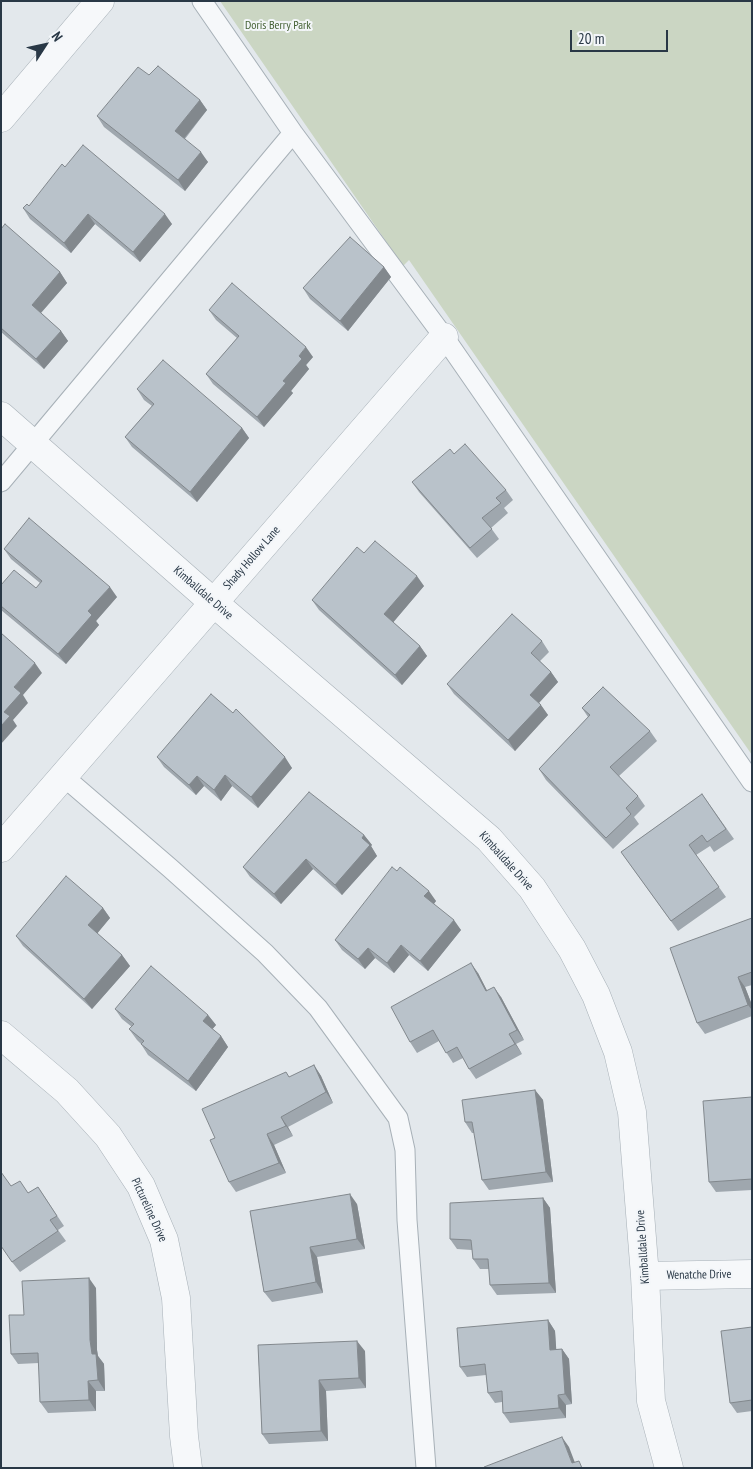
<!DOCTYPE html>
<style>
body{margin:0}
#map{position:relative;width:753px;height:1469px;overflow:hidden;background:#e3e8ec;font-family:"PT Sans Narrow",sans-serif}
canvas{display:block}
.frame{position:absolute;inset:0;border:2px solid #293846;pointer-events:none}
.north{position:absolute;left:20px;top:20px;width:50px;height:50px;-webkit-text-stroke:4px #f3f6f9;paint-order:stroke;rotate:55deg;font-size:14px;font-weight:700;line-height:20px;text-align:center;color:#293846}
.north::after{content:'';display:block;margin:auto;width:18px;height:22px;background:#293846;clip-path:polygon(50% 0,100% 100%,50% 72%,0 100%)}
.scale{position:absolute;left:570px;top:30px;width:98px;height:22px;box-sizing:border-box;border:2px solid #293846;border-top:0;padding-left:6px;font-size:15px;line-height:18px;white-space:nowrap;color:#293846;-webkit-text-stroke:4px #f3f6f9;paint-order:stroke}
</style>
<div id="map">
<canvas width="753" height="1469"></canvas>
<div class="frame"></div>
<div class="north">N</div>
<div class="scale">20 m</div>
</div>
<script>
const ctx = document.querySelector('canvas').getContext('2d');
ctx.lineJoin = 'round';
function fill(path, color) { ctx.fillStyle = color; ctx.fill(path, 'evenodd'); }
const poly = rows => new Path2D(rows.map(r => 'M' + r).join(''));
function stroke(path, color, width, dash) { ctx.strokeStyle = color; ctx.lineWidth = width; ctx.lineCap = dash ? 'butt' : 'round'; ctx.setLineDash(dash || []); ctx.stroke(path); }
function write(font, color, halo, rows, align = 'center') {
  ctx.font = font + ' "PT Sans Narrow",sans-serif'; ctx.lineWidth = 4; ctx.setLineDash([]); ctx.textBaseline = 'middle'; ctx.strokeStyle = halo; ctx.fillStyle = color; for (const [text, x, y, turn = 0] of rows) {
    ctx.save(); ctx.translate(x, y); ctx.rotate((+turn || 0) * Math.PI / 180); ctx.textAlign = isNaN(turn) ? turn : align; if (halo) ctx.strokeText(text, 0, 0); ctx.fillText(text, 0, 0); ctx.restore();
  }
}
const green = poly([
 [220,1,752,1,752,755,409,260,403,266]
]);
const lane = poly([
 [202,1,293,133,444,337,752,782],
 [1,482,293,133],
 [63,776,170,868,265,953,318,1008,398,1118,405,1150,407,1220,426,1468]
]);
const street = poly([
 [1,118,100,1],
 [1,416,214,603,489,839,532,888,572,949,596,995,618,1052,632,1112,645,1276,651,1401,669,1468],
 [1,848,444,337],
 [1,1035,67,1091,108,1136,141,1186,164,1240,176,1298,184,1436,188,1468],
 [645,1276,752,1274]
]);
const wall = poly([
 [149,75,200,100,207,110,185,139,208,162,185,191,104,127,97,116],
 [65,167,172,224,140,262,95,224,71,253,30,219,23,208,29,206],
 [1,229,60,272,67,283,41,313,61,331,68,341,44,369,1,332],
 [384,267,391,277,348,331,310,299,303,288],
 [209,310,313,357,306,365,309,369,291,391,293,393,264,427,213,384,206,374,237,338,216,320],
 [137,389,242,428,249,438,197,502,132,447,125,437,152,406,144,400],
 [454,454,506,490,513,500,504,508,508,513,491,528,499,539,477,558,419,492,412,482],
 [4,549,117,597,96,621,99,625,66,664,1,610,1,585,36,588,40,583,11,559],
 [364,553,424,586,393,622,420,646,427,656,402,685,319,610,312,600],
 [542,641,549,652,540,661,551,672,558,682,539,703,548,715,515,751,454,694,447,684],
 [582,708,650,731,657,741,619,776,638,796,645,806,634,817,639,824,613,849,546,780,539,769,588,717],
 [233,713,292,768,258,808,232,786,221,801,204,786,196,795,164,767,157,757],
 [702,794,734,839,714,852,710,846,696,855,726,897,678,931,621,852],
 [364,835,372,845,371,846,377,856,342,895,313,869,281,904,250,877,243,867],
 [397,871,436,901,434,904,461,930,428,971,409,955,394,973,375,958,365,969,342,950,335,940],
 [103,908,110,918,97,933,122,955,130,966,92,1009,23,946,16,936],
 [752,918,752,985,745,987,752,1005,752,1016,705,1034,697,1023],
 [478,973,487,991,501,997,524,1040,516,1044,522,1054,476,1079,469,1069,463,1058,453,1063,439,1041,417,1053,410,1042],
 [115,1009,208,1015,216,1025,212,1029,221,1036,228,1047,196,1091,148,1055,141,1044,137,1040,129,1029,132,1027,122,1019],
 [314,1065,321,1076,333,1103,288,1127,293,1136,274,1145,286,1173,236,1192,229,1182,215,1138,290,1077],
 [535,1090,543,1100,553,1182,489,1190,482,1180,474,1133,472,1133,465,1122],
 [752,1097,752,1190,716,1192,709,1182],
 [11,1186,28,1193,38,1187,64,1226,58,1230,66,1241,20,1272,12,1262],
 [543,1198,550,1208,556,1293,497,1295,490,1285,489,1269,480,1269,473,1259,472,1250,457,1249,450,1239],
 [357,1204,365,1249,317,1257,323,1293,272,1302,264,1292,250,1211],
 [96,1288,97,1350,98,1356,104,1364,105,1391,96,1391,96,1411,48,1413,40,1402,39,1363,18,1364,11,1354,24,1315],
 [548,1320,555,1331,556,1349,562,1349,569,1359,572,1404,566,1405,566,1418,510,1423,503,1413,502,1402,495,1403,488,1393,486,1375,467,1377,460,1367],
 [752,1327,752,1411,737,1413,730,1403],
 [258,1345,365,1351,366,1388,326,1391,328,1441,269,1444,262,1434]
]);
const shadedWall = poly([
 [200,100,207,110,182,141,175,131],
 [201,152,208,162,185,191,178,180],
 [88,214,95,224,71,253,64,243],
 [165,214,172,224,140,262,133,252],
 [384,267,391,277,348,331,340,321],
 [60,272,67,283,39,315,32,305],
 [61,331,68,341,44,369,36,359],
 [306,347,313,357,306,365,309,369,291,391,293,393,264,427,257,417,283,381,299,356],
 [242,428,249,438,197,502,190,492],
 [417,576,424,586,391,625,384,614],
 [110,587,117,597,96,621,99,625,66,664,58,654,88,611],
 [420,646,427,656,402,685,395,675],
 [35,663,42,673,23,695,28,703,13,720,17,726,1,744,1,726,4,712,14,687],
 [551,672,558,682,537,705,530,695],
 [541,705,548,715,515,751,508,740],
 [285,757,292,768,258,808,251,797],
 [225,775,232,786,221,801,214,790],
 [197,776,204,786,196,795,189,785],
 [364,835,372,845,371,846,377,856,342,895,335,885,362,838],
 [306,859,313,869,281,904,274,894],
 [429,891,436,901,432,906,424,896],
 [103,908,110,918,96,935,88,925],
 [454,920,461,930,428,971,420,961],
 [401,945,409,955,394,973,387,963],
 [368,948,375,958,365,969,358,959],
 [122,955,130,966,92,1009,84,999],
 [471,963,478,973,493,1002,486,991],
 [738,977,745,987,752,1005,752,1010,748,1005],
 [494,987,501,997,524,1040,517,1030],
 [208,1015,216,1025,210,1032,203,1021],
 [509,1034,516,1044,522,1054,515,1044],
 [221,1036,228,1047,196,1091,188,1081],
 [314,1065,321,1076,333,1103,326,1092],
 [535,1090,543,1100,553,1182,546,1172],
 [281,1117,288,1127,293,1136,286,1126],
 [267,1134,274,1145,286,1173,279,1163],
 [350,1194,357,1204,365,1249,357,1239],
 [543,1198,550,1208,556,1293,549,1283],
 [310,1247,317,1257,323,1293,316,1282],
 [89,1278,96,1288,97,1350,98,1356,104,1364,105,1391,98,1380,92,1354,90,1340],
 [548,1320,555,1331,557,1360,550,1350],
 [357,1341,365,1351,366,1388,359,1378],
 [562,1349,569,1359,572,1404,565,1394],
 [319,1380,326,1391,328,1441,321,1431],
 [88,1381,96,1391,96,1411,89,1400],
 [558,1395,566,1405,566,1418,559,1408],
 [562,1437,569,1447,577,1468,572,1463]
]);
const building = poly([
 [158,66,200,100,175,131,201,152,178,180,97,116,138,67,149,75,158,66],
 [83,145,165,214,133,252,88,214,64,243,23,208,27,204,29,206,62,164,65,167,83,145],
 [5,224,60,272,32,305,61,331,36,359,1,328,1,229,5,224],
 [350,237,384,267,340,321,303,288,350,237],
 [232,283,306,347,299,356,302,359,283,381,286,383,257,417,206,374,239,336,209,310,232,283],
 [163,360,242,428,190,492,125,437,154,404,137,389,163,360],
 [465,444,506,490,496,498,501,503,482,518,492,529,470,548,412,482,450,449,454,454,465,444],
 [29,518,110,587,88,611,92,615,58,654,1,606,1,585,14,570,36,588,42,581,4,549,29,518],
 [375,541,417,576,384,614,420,646,395,675,312,600,357,547,364,553,375,541],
 [512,614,542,641,531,653,551,672,530,695,541,705,508,740,447,684,512,614],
 [1,633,35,663,14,687,21,693,4,712,10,716,1,726,1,633],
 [603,687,650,731,610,767,638,796,626,808,631,814,606,838,539,769,590,715,582,708,603,687],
 [211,694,233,713,236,709,285,757,251,797,225,775,214,790,197,776,189,785,157,757,211,694],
 [309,792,364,835,362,838,370,845,335,885,306,859,274,894,243,867,309,792],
 [702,794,726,829,707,842,702,835,689,845,719,887,671,921,621,852,702,794],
 [392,867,397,871,400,867,429,891,424,896,454,920,420,961,401,945,387,963,368,948,358,959,335,940,392,867],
 [66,876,103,908,88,925,122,955,84,999,16,936,66,876],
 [752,918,752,972,738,977,748,1005,697,1023,670,948,752,918],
 [471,963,486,991,494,987,517,1030,509,1034,515,1044,469,1069,457,1047,446,1053,433,1030,410,1042,391,1007,471,963],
 [151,966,208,1015,203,1021,221,1036,188,1081,141,1044,144,1041,129,1029,134,1024,115,1009,151,966],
 [314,1065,326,1092,281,1117,286,1126,267,1134,279,1163,229,1182,210,1140,215,1138,202,1109,286,1072,289,1077,314,1065],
 [535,1090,546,1172,482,1180,472,1122,465,1122,462,1100,535,1090],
 [752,1097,752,1179,709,1182,703,1101,752,1097],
 [1,1172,11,1186,20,1181,28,1193,38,1187,57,1216,50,1220,58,1231,12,1262,1,1246,1,1172],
 [350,1194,357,1239,310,1247,316,1282,264,1292,250,1211,350,1194],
 [543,1198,549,1283,490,1285,488,1259,473,1259,471,1240,450,1239,450,1203,543,1198],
 [89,1278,90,1340,92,1354,96,1354,98,1380,88,1381,89,1400,40,1402,38,1353,11,1354,9,1315,24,1315,22,1281,89,1278],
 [548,1320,550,1350,562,1349,565,1394,558,1395,559,1408,503,1413,502,1391,488,1393,485,1364,460,1367,457,1328,548,1320],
 [752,1327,752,1400,730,1403,721,1331,752,1327],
 [357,1341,359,1378,319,1380,321,1431,262,1434,258,1345,357,1341],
 [562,1437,572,1463,579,1461,582,1468,484,1468,484,1467,562,1437]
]);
const parkNames = [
 ["Doris Berry Park",278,26]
];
const streetNames = [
 ["Shady Hollow Lane",252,558,-49],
 ["Kimballdale Drive",203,593,41],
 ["Kimballdale Drive",506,861,48],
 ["Pictureline Drive",149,1210,65],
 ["Kimballdale Drive",643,1247,-94],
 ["Wenatche Drive",699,1275,-1]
];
fill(green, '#cbd6c3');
stroke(lane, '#a7b0b7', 21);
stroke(street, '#a7b0b7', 29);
stroke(lane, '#f6f8fa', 19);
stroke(street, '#f6f8fa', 28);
fill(wall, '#9fa7ae');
fill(shadedWall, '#82888d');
fill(building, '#b9c2ca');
stroke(building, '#82888d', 1);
write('12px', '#456235', '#f3f6f9', parkNames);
write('12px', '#293846', '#f3f6f9', streetNames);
</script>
